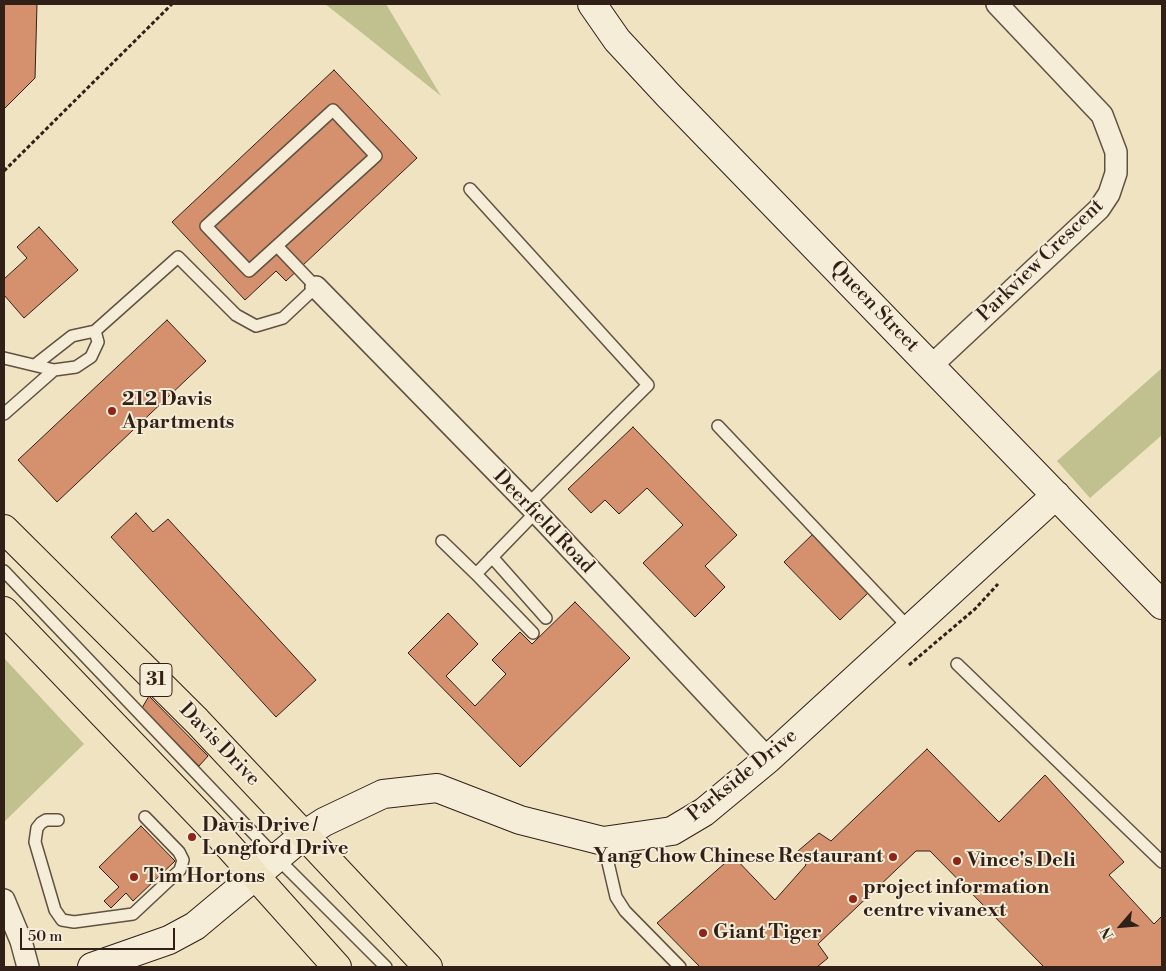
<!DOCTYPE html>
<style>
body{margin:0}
#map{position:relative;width:1166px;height:971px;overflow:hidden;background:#efe3c2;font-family:"Libre Bodoni",serif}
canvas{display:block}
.frame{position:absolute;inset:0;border:5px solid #312018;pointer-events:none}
.north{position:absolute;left:1096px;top:901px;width:50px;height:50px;-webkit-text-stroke:4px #f5edd7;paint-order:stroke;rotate:243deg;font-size:14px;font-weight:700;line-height:20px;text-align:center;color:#312018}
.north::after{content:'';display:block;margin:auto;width:18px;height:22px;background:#312018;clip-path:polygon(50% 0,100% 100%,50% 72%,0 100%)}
.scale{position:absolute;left:20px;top:928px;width:155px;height:22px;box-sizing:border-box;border:2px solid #312018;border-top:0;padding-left:6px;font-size:15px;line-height:18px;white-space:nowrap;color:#312018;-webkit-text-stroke:4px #f5edd7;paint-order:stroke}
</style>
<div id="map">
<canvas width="1166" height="971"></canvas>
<div class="frame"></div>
<div class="north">N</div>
<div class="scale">50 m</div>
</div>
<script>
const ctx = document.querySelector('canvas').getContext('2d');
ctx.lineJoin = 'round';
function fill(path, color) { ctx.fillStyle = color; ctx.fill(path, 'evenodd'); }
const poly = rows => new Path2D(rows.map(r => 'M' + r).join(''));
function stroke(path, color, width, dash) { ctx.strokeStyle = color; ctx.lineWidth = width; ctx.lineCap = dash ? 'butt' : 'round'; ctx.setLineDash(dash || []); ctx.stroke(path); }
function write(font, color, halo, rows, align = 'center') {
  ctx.font = font + ' "Libre Bodoni",serif'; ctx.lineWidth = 4; ctx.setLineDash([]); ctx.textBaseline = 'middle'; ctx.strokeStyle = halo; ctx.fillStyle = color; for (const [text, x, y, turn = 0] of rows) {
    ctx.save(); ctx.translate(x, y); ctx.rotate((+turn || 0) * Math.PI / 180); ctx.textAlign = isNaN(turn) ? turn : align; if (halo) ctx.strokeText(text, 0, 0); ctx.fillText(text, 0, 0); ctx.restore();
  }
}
const green = poly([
 [325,4,386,4,441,96,357,29],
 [1162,368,1162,435,1090,498,1057,461],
 [4,658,84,744,4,822]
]);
const building = poly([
 [4,4,37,4,35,78,4,109,4,4],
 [334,70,417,158,286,281,276,271,245,300,172,222,334,70],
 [39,227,78,270,24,318,4,295,4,279,27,258,17,247,39,227],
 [167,320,206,361,57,502,18,460,167,320],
 [633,427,737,535,705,566,725,587,695,617,643,563,683,525,647,488,619,514,605,500,591,513,568,489,633,427],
 [136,513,153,532,168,519,316,680,276,717,111,537,136,513],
 [813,534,868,593,840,620,784,562,813,534],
 [575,602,630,658,520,767,408,653,448,613,478,644,446,676,475,706,506,674,492,660,520,632,532,644,575,602],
 [149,696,208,756,199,766,142,708,149,696],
 [927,749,999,822,1045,775,1124,862,1109,875,1154,924,1162,916,1162,967,1044,967,930,851,916,851,818,944,828,958,817,967,700,967,657,923,733,856,775,900,806,865,798,851,819,833,831,841,927,749],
 [141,826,175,861,133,901,126,893,111,908,104,901,119,887,99,867,141,826]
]);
const path = poly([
 [4,171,172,4],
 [909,665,975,609,998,584]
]);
const lane = poly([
 [333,110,376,156,249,271,206,226,333,110],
 [470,189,648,385,528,504],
 [4,358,54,370,76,367,91,357,98,342,95,331,178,257,236,315,256,326,283,318,316,287,278,247],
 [35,365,72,336,95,331],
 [4,414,54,370],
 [718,426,910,629],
 [442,541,476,574,536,512],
 [492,557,546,618],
 [4,571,278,859,386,967],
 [476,574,533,633],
 [957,664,1162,862],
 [58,820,46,820,41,823,37,828,35,842,55,910,62,920,74,922,133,914,180,870,183,860,179,852,145,817],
 [603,841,616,897,625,911,680,967]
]);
const street = poly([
 [316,287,536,512,768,759],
 [931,366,1099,209,1109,194,1116,173,1116,152,1102,115,997,4],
 [4,900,21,941,28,967]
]);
const secondary = poly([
 [592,4,617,40,668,95,1162,605],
 [92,967,169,940,195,926,304,835,324,822,383,794,437,788,520,820,603,841,672,831,704,812,768,759,1056,495]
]);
const primary = poly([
 [4,529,197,721,428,967],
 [4,611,216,832,337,967]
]);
const markers = [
 [112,411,5,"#8f2418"],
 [192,837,5,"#8f2418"],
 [893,857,5,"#8f2418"],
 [957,861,5,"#8f2418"],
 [134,877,5,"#8f2418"],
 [853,899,5,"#8f2418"],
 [703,933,5,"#8f2418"]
];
const shields = [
 [156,680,32]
];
const shieldNames = [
 ["31",156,680]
];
const streetNames = [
 ["Parkview Crescent",1041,261,-44],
 ["Queen Street",874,307,46],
 ["Deerfield Road",543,522,46],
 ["Davis Drive",219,745,46],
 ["Parkside Drive",743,776,-39]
];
const poiNames = [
 ["212 Davis",122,400],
 ["Apartments",122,423],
 ["Davis Drive /",202,826],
 ["Longford Drive",202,849],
 ["Yang Chow Chinese Restaurant",883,857,"right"],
 ["Vince's Deli",967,861],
 ["Tim Hortons",144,877],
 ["project information",863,888],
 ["centre vivanext",863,911],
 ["Giant Tiger",713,933]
];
fill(green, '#c0c18e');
fill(building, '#d5916e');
stroke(building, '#312018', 1);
stroke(lane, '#605142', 14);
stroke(street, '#605142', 24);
stroke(secondary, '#312018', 30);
stroke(primary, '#312018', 30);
stroke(path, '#312018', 3, [4, 2.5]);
stroke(lane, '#f5edd7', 11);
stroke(street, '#f5edd7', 21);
stroke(secondary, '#f5edd7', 28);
stroke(primary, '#efe3c2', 28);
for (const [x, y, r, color] of markers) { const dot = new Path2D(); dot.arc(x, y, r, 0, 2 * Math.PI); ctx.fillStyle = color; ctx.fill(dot); stroke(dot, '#f5edd7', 2); }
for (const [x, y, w] of shields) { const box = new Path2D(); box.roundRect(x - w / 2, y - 16.5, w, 33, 4); ctx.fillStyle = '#f5edd7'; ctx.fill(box); stroke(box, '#312018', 1); }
write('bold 19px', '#312018', null, shieldNames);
write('20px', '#312018', '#f5edd7', streetNames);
write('bold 20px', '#312018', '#f5edd7', poiNames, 'left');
</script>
